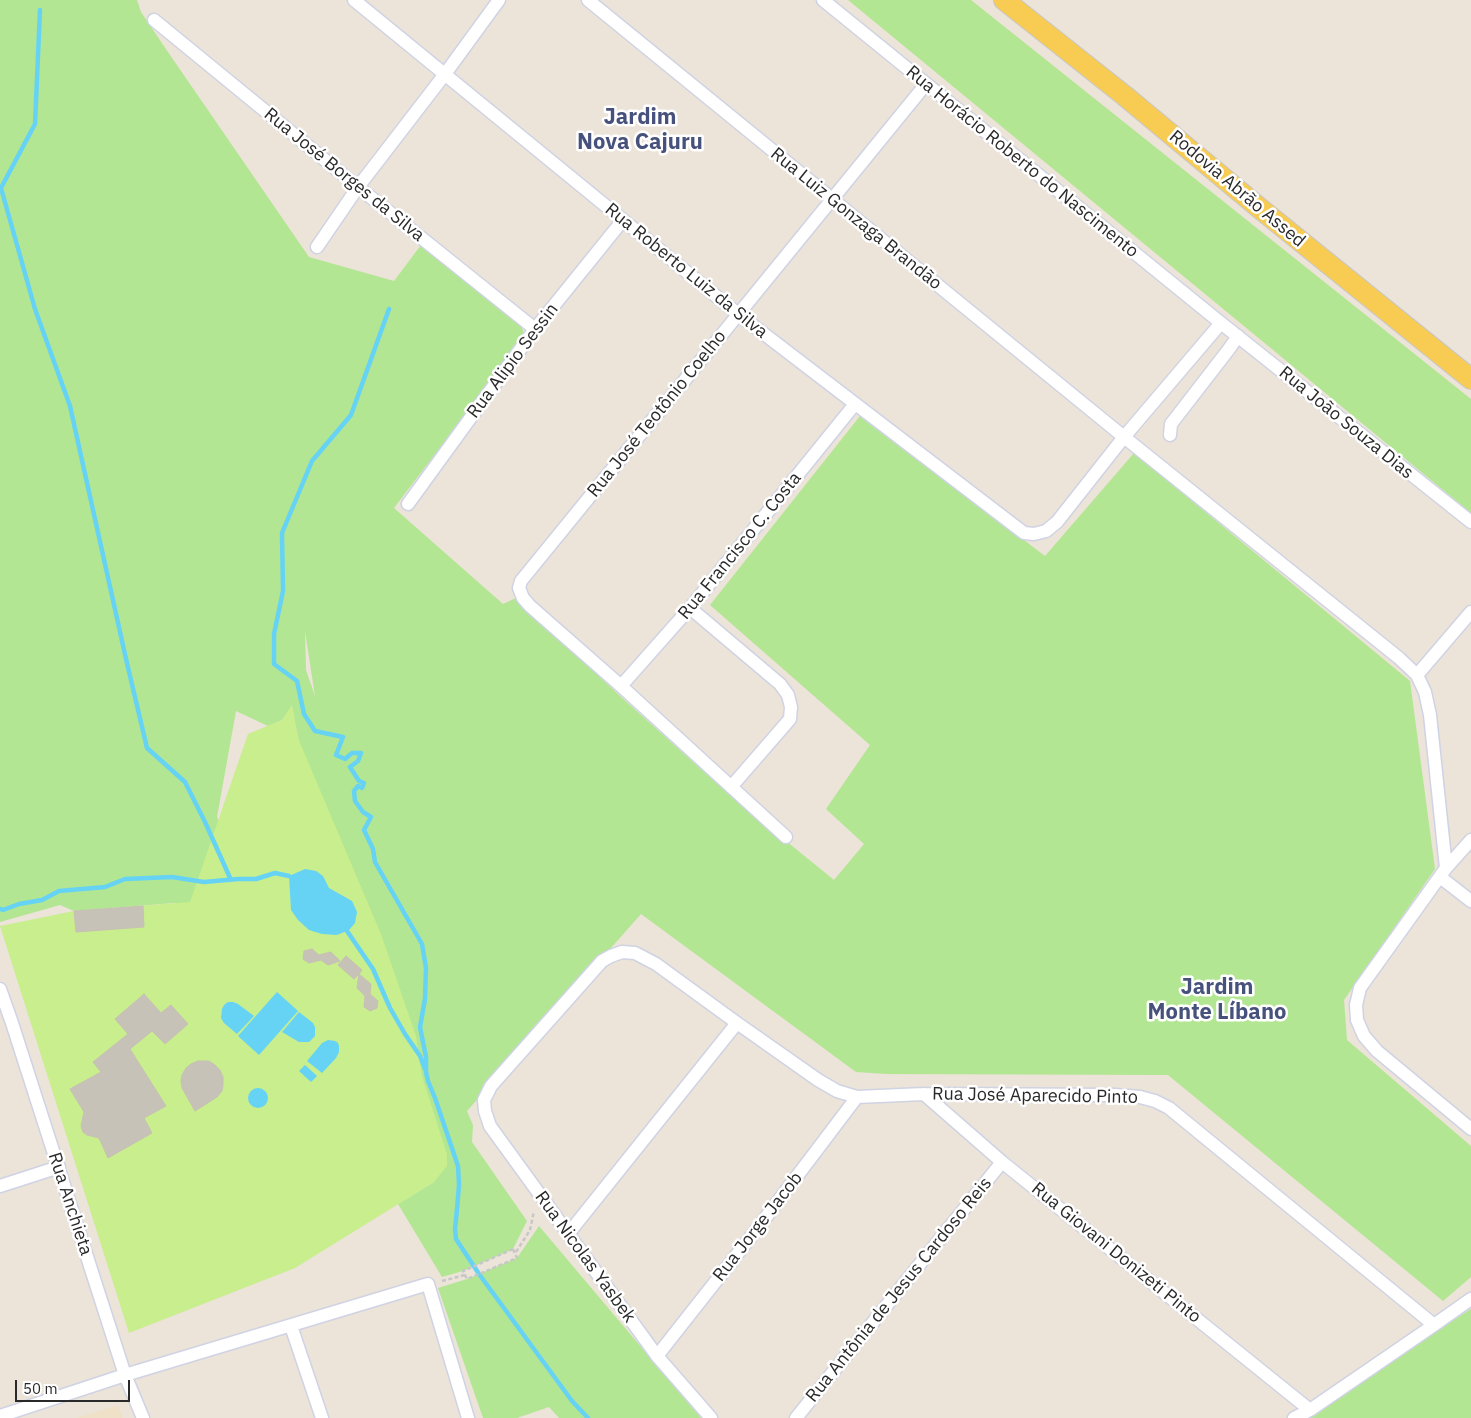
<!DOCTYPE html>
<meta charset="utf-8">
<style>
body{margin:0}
#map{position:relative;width:1471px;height:1418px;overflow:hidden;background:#ece3d9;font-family:"IBM Plex Sans",sans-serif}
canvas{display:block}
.scale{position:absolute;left:15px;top:1380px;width:115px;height:22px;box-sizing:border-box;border:2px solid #292929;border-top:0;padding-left:6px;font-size:15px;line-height:18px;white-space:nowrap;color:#292929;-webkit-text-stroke:4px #fff;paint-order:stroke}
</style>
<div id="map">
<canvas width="1471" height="1418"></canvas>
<div class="scale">50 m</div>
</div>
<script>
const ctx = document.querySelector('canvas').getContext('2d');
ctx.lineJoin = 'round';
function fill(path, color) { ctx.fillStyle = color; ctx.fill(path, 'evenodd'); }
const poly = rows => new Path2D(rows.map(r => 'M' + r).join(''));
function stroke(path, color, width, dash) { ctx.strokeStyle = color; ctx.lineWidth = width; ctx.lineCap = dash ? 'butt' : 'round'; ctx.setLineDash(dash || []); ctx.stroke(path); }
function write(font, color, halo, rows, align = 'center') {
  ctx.font = font + ' "IBM Plex Sans",sans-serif'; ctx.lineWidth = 5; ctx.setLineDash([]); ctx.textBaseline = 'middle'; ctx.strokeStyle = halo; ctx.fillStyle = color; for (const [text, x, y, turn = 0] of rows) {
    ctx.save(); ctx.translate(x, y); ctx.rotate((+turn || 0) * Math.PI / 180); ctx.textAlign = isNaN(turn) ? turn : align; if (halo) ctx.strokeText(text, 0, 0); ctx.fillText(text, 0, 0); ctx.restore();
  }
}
const education = poly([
 [118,1405,123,1418,77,1418]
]);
const green = poly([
 [0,0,137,0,141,12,170,55,309,257,394,281,421,245,519,320,525,336,394,508,503,604,516,598,620,696,732,797,834,880,864,844,826,809,870,745,710,605,860,416,1045,556,1134,453,1410,681,1435,869,1344,1000,1347,1040,1471,1146,1471,1277,1443,1301,1168,1075,887,1074,856,1072,641,914,467,1111,473,1125,472,1142,527,1221,513,1249,463,1271,442,1277,398,1204,434,1182,298,738,292,706,282,720,268,726,236,711,217,817,238,863,229,917,174,903,74,911,60,905,0,922],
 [305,631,315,696,306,670],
 [848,0,971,0,1471,399,1471,513],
 [539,1226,701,1418,559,1418,549,1407,517,1418,483,1418,438,1288,467,1279,517,1258],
 [1471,1309,1471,1418,1309,1418,1442,1327]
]);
const pitch = poly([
 [292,705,298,738,381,934,416,1036,422,1076,447,1154,447,1166,434,1182,295,1268,129,1333,0,926,74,911,190,902,248,734,282,720]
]);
const water = poly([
 [305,869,316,871,323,876,329,888,352,901,357,912,355,923,349,930,337,935,322,934,309,930,298,920,291,910,289,876],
 [277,992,298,1011,259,1055,238,1036],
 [228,1002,233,1002,238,1004,254,1016,237,1034,224,1023,221,1018,222,1009,224,1005],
 [299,1012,313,1023,315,1027,315,1036,309,1042,299,1042,282,1032],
 [328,1040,335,1041,338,1043,339,1046,339,1052,336,1058,322,1073,307,1061,322,1043],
 [305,1065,317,1076,311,1082,299,1071],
 '248 1098a10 10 0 1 1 20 0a10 10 0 1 1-20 0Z'
]);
const stream = poly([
 [40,10,35,124,1,188,35,309,70,406,126,659,147,748,185,782,205,822,231,880],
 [389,309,351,415,312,461,282,533,283,591,274,634,274,664,297,681,304,714,315,731,343,737,336,755,345,759,352,753,361,753,358,761,350,767,359,781,364,783,362,788,358,786,354,791,355,801,363,812,371,817,364,830,373,849,375,862,422,944,426,968,425,999,420,1027,426,1057,426,1072,428,1081,435,1098,458,1166,459,1185,457,1209,455,1229,456,1239,479,1274,572,1401,588,1418],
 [0,909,3,910,19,904,42,900,59,891,105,887,125,879,172,877,204,882,238,879,256,879,275,873,289,876],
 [347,931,373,969,390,1008,405,1034,420,1056,425,1069]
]);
const building = poly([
 [143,906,144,927,76,932,74,911,143,906],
 [312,949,319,955,331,952,340,961,328,965,321,960,309,963,303,959,304,951,312,949],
 [346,956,362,970,359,974,371,984,370,994,378,1001,377,1008,370,1011,364,1007,365,996,357,988,359,974,354,979,338,965,346,956],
 [144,994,161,1013,171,1005,188,1024,165,1044,152,1031,130,1049,166,1106,144,1118,152,1133,108,1158,99,1138,87,1135,83,1132,81,1126,84,1112,70,1089,101,1072,93,1062,128,1034,115,1019,144,994],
 [198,1061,209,1061,215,1065,220,1070,223,1077,223,1085,222,1091,217,1097,195,1111,182,1088,181,1081,182,1075,186,1068,191,1064,198,1061]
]);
const path = poly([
 [513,1249,517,1258,467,1279,463,1271,513,1249],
 [516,1252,530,1230,534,1211],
 [442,1281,465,1275]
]);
const minor = poly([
 [354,0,738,314,1024,533,1034,534,1046,531,1057,522,1124,437,1221,323],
 [588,0,1124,437,1399,658,1417,675,1425,692,1430,715,1446,868],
 [823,0,1221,323,1471,522],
 [154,20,358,187,535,329],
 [317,247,358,187,445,74,499,0],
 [1170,435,1171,424,1229,349,1238,336],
 [408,504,535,329,623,220],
 [690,608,780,684,788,695,791,707,790,719,731,787],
 [1417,675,1471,612],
 [621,686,690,608,855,404],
 [786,837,621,686,530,606,523,598,519,588,521,581,926,84],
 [1471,840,1446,868,1360,988,1356,1005,1357,1020,1364,1036,1377,1051,1471,1129],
 [1440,877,1471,901],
 [0,989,12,1023,125,1375,143,1418],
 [924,1094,1002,1162,1310,1410],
 [0,1186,59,1167],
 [568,1234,737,1023],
 [291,1326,322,1418],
 [657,1356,757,1229,857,1097],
 [0,1416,125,1375,428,1284,468,1418],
 [711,1418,657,1356,490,1126,485,1111,484,1100,491,1086,602,961,611,956,622,952,635,953,656,964,737,1023,818,1080,837,1091,857,1097,924,1094,1115,1095,1140,1097,1155,1101,1169,1108,1434,1325],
 [796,1418,1002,1162],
 [1294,1418,1310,1410,1434,1325,1471,1299]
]);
const primary = poly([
 [1004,0,1125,96,1257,206,1471,379]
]);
const streetNames = [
 ["Rua Horácio Roberto do Nascimento",1022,162,39],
 ["Rua José Borges da Silva",344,175,39],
 ["Rodovia Abrão Assed",1237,189,40],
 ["Rua Luiz Gonzaga Brandão",856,219,39],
 ["Rua Roberto Luiz da Silva",686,271,39],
 ["Rua Alipio Sessin",513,361,-53],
 ["Rua José Teotônio Coelho",657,414,-51],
 ["Rua João Souza Dias",1346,423,39],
 ["Rua Francisco C. Costa",740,546,-51],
 ["Rua José Aparecido Pinto",1035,1096,1],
 ["Rua Anchieta",70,1204,72],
 ["Rua Jorge Jacob",758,1227,-52],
 ["Rua Giovani Donizeti Pinto",1116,1253,39],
 ["Rua Nicolas Yasbek",585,1257,54],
 ["Rua Antônia de Jesus Cardoso Reis",899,1290,-51]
];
const districtNames = [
 ["Jardim",640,118],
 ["Nova Cajuru",640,143],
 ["Jardim",1217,988],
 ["Monte Líbano",1217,1013]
];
fill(education, '#efe1c8');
fill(green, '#b2e692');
fill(pitch, '#c8ee8d');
fill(water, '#66d3f5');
stroke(stream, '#66d3f5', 4.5);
fill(building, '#c7c2b8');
stroke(building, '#c7c0b3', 1);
stroke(minor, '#cfd3e3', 15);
stroke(primary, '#c7c7c7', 22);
stroke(path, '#c7c7c7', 2.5, [4, 2.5]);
stroke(minor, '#fff', 12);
stroke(primary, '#f8cc53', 20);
write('18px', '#292929', '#fff', streetNames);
write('bold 22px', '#47527c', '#fff', districtNames);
</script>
